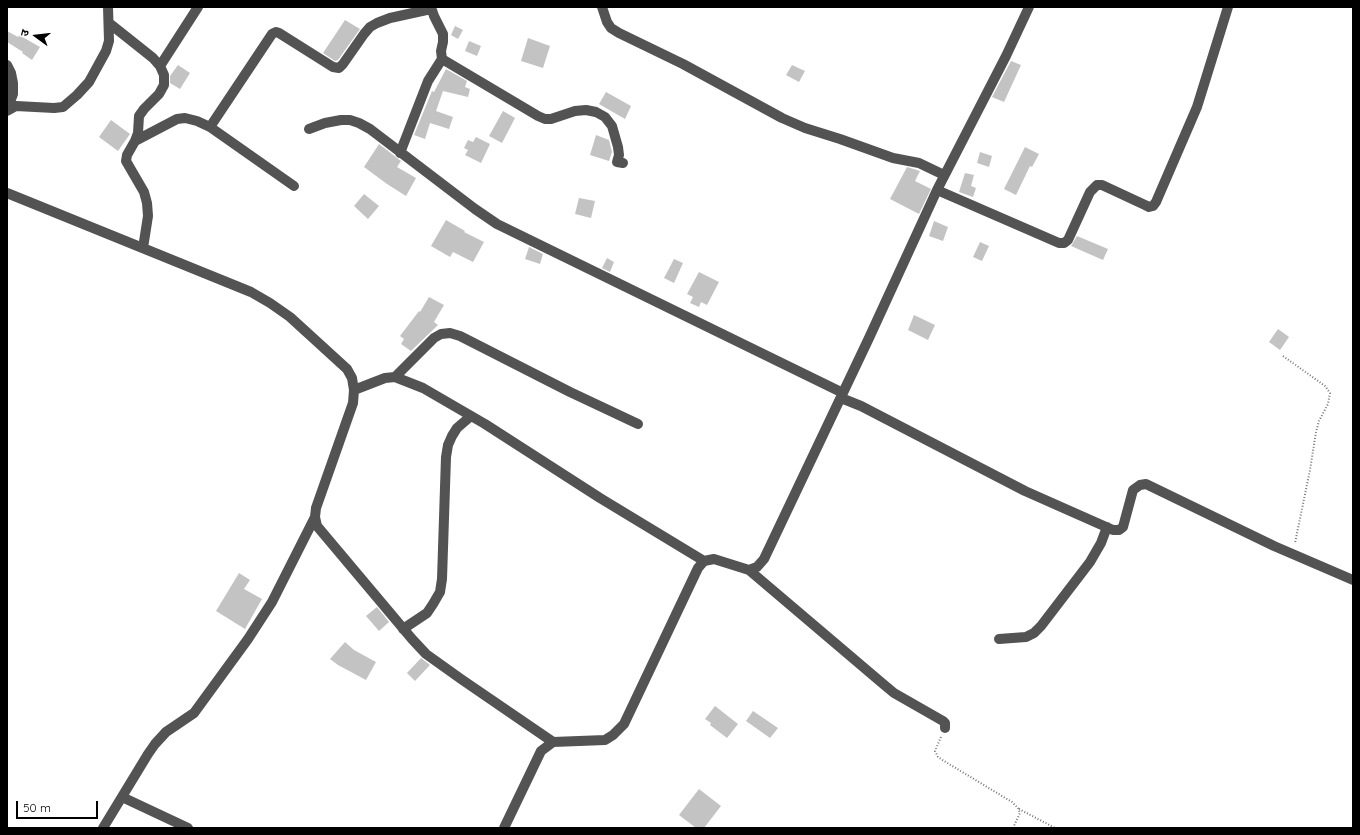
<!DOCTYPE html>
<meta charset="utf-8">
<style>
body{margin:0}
#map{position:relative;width:1360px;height:835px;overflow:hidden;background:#fff;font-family:Quicksand,"Noto Sans Devanagari",sans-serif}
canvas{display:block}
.frame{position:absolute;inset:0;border:8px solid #000;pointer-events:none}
.north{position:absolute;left:16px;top:16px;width:40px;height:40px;-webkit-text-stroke:3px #fff;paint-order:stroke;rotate:285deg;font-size:11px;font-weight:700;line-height:16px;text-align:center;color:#000}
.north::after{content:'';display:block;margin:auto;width:14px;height:18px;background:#000;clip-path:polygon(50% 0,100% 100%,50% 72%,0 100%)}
.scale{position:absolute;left:16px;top:801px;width:82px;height:18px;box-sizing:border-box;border:2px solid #000;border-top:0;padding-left:5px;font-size:12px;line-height:14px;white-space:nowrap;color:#000;-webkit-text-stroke:3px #fff;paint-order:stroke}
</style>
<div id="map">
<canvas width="1360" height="835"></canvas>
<div class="frame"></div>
<div class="north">उ</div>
<div class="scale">50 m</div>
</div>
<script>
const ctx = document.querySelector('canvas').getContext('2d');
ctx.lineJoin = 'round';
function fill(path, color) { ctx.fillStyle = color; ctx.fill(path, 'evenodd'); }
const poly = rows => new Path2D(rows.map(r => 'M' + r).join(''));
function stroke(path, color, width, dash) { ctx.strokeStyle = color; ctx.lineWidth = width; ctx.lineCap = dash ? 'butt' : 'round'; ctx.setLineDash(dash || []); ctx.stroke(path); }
const building = poly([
 [345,20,360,29,338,60,335,61,323,53],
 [455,26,463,30,458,39,451,35],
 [7,31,18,37,19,35,40,47,32,60,22,53,23,52,7,42],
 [528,38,550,46,543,68,521,61],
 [469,41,481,46,477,56,465,51],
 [1011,61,1021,65,1004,102,992,97],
 [178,65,190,73,180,89,170,83,170,76],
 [792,65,805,71,799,82,786,75],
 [446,69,467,81,465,87,470,89,468,97,443,91,436,111,453,117,449,129,430,123,425,139,414,135,432,91,434,92],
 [606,92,631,106,625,119,599,104],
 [503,111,515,118,502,143,489,136],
 [111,120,130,134,118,151,99,137],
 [596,135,609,140,612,152,609,161,590,155],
 [476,137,490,144,481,163,465,155,468,150,464,148,468,140,473,142],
 [379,144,401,161,397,167,416,178,406,196,387,184,364,167],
 [1025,147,1039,154,1032,167,1030,166,1016,195,1004,189],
 [980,152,992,156,989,167,977,163],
 [907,167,920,171,915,181,931,189,919,214,890,199],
 [965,173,974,175,971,186,976,188,973,197,959,192],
 [364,194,379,206,368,219,354,206],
 [579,198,595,201,591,218,575,214],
 [446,220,465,231,464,232,484,242,473,262,453,252,450,257,431,246],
 [934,221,948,227,943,241,929,236],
 [1077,236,1108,249,1103,260,1071,246],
 [980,242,989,246,982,261,973,257],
 [529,247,543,254,540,264,525,259],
 [607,258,614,262,610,272,602,268],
 [674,259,683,263,674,283,664,278],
 [699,272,719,282,707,305,701,302,699,307,690,303,693,297,687,294],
 [429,297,444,305,434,322,438,325,411,351,401,344,404,339,400,336,419,311,420,312],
 [914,315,935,325,928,340,908,330],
 [1278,329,1289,337,1280,350,1269,342],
 [239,573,250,580,244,589,262,599,245,629,216,611],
 [377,607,389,622,379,631,366,616],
 [345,642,354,650,376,662,366,680,338,665,330,659],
 [421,658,430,665,415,681,407,673],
 [715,706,738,724,727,738,710,725,711,723,705,719],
 [753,711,778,728,770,738,746,721],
 [699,789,721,806,704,828,696,828,679,815]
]);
const path = poly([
 [1283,356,1325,386,1330,393,1328,404,1319,421,1316,432,1310,470,1295,543],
 [941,737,935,751,938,757,944,761,1012,802,1018,808,1020,813,1013,828],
 [1019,809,1055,828]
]);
const minor = poly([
 [602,7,607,22,611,28,619,33,683,64,782,118,805,128,840,139,893,158,919,163,944,175],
 [109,23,153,58,160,66,164,75,164,85,159,94,144,109,139,116,138,133,135,141,127,155,126,161,144,192,147,203,148,216,143,248],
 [442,59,538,116,545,119,551,119,575,111,586,110,596,112,605,117,612,126,618,147,619,155,617,162,623,163],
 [7,65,11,73,13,83,13,94,7,110],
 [160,66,198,7],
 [7,111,16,106,54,108,63,107,77,95,89,82,106,51,109,41,108,7],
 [210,127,272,34,276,32,279,33,333,67,339,68,343,64,364,34,370,27,377,23,390,18,431,9],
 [309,129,325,123,341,120,350,120,359,123,370,129,475,209,497,224,843,393],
 [135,141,177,119,185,118,197,121,210,127,294,186],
 [400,153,428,81,442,59,441,51,443,42,443,34,434,16,431,7],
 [937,190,1059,243,1064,243,1068,240,1090,192,1097,185,1102,185,1145,205,1149,207,1153,206,1156,202,1197,107,1228,7],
 [7,193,251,292,270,303,290,317,347,369,352,378,354,390,353,403,316,508,315,517,317,526,412,639,426,654,461,679,553,742],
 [395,377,434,338,441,334,450,333,460,336,570,392,638,424],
 [354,390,385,378,395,377,423,388,485,424,600,498,704,561],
 [841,398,861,406,1025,491,1113,530,1119,530,1123,527,1133,490,1140,485,1146,484,1274,546,1353,580],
 [749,570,882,683,894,693,943,721,945,723,945,728],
 [403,629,427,613,433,604,440,592,442,579,446,457,448,445,452,436,457,428,471,416],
 [999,639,1026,637,1034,633,1041,626,1090,562,1101,543,1107,527],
 [122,797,188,828],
 [103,828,148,754,155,744,166,732,194,713,248,639,272,602,315,517],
 [504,828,541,751,553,742,605,740,613,735,624,724,698,568,704,561,714,559,749,570,757,567,764,559,869,338,937,190,1006,56,1029,7]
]);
fill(building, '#c3c3c3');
stroke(path, '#757575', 2, [1, 2]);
stroke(minor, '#535353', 10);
</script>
